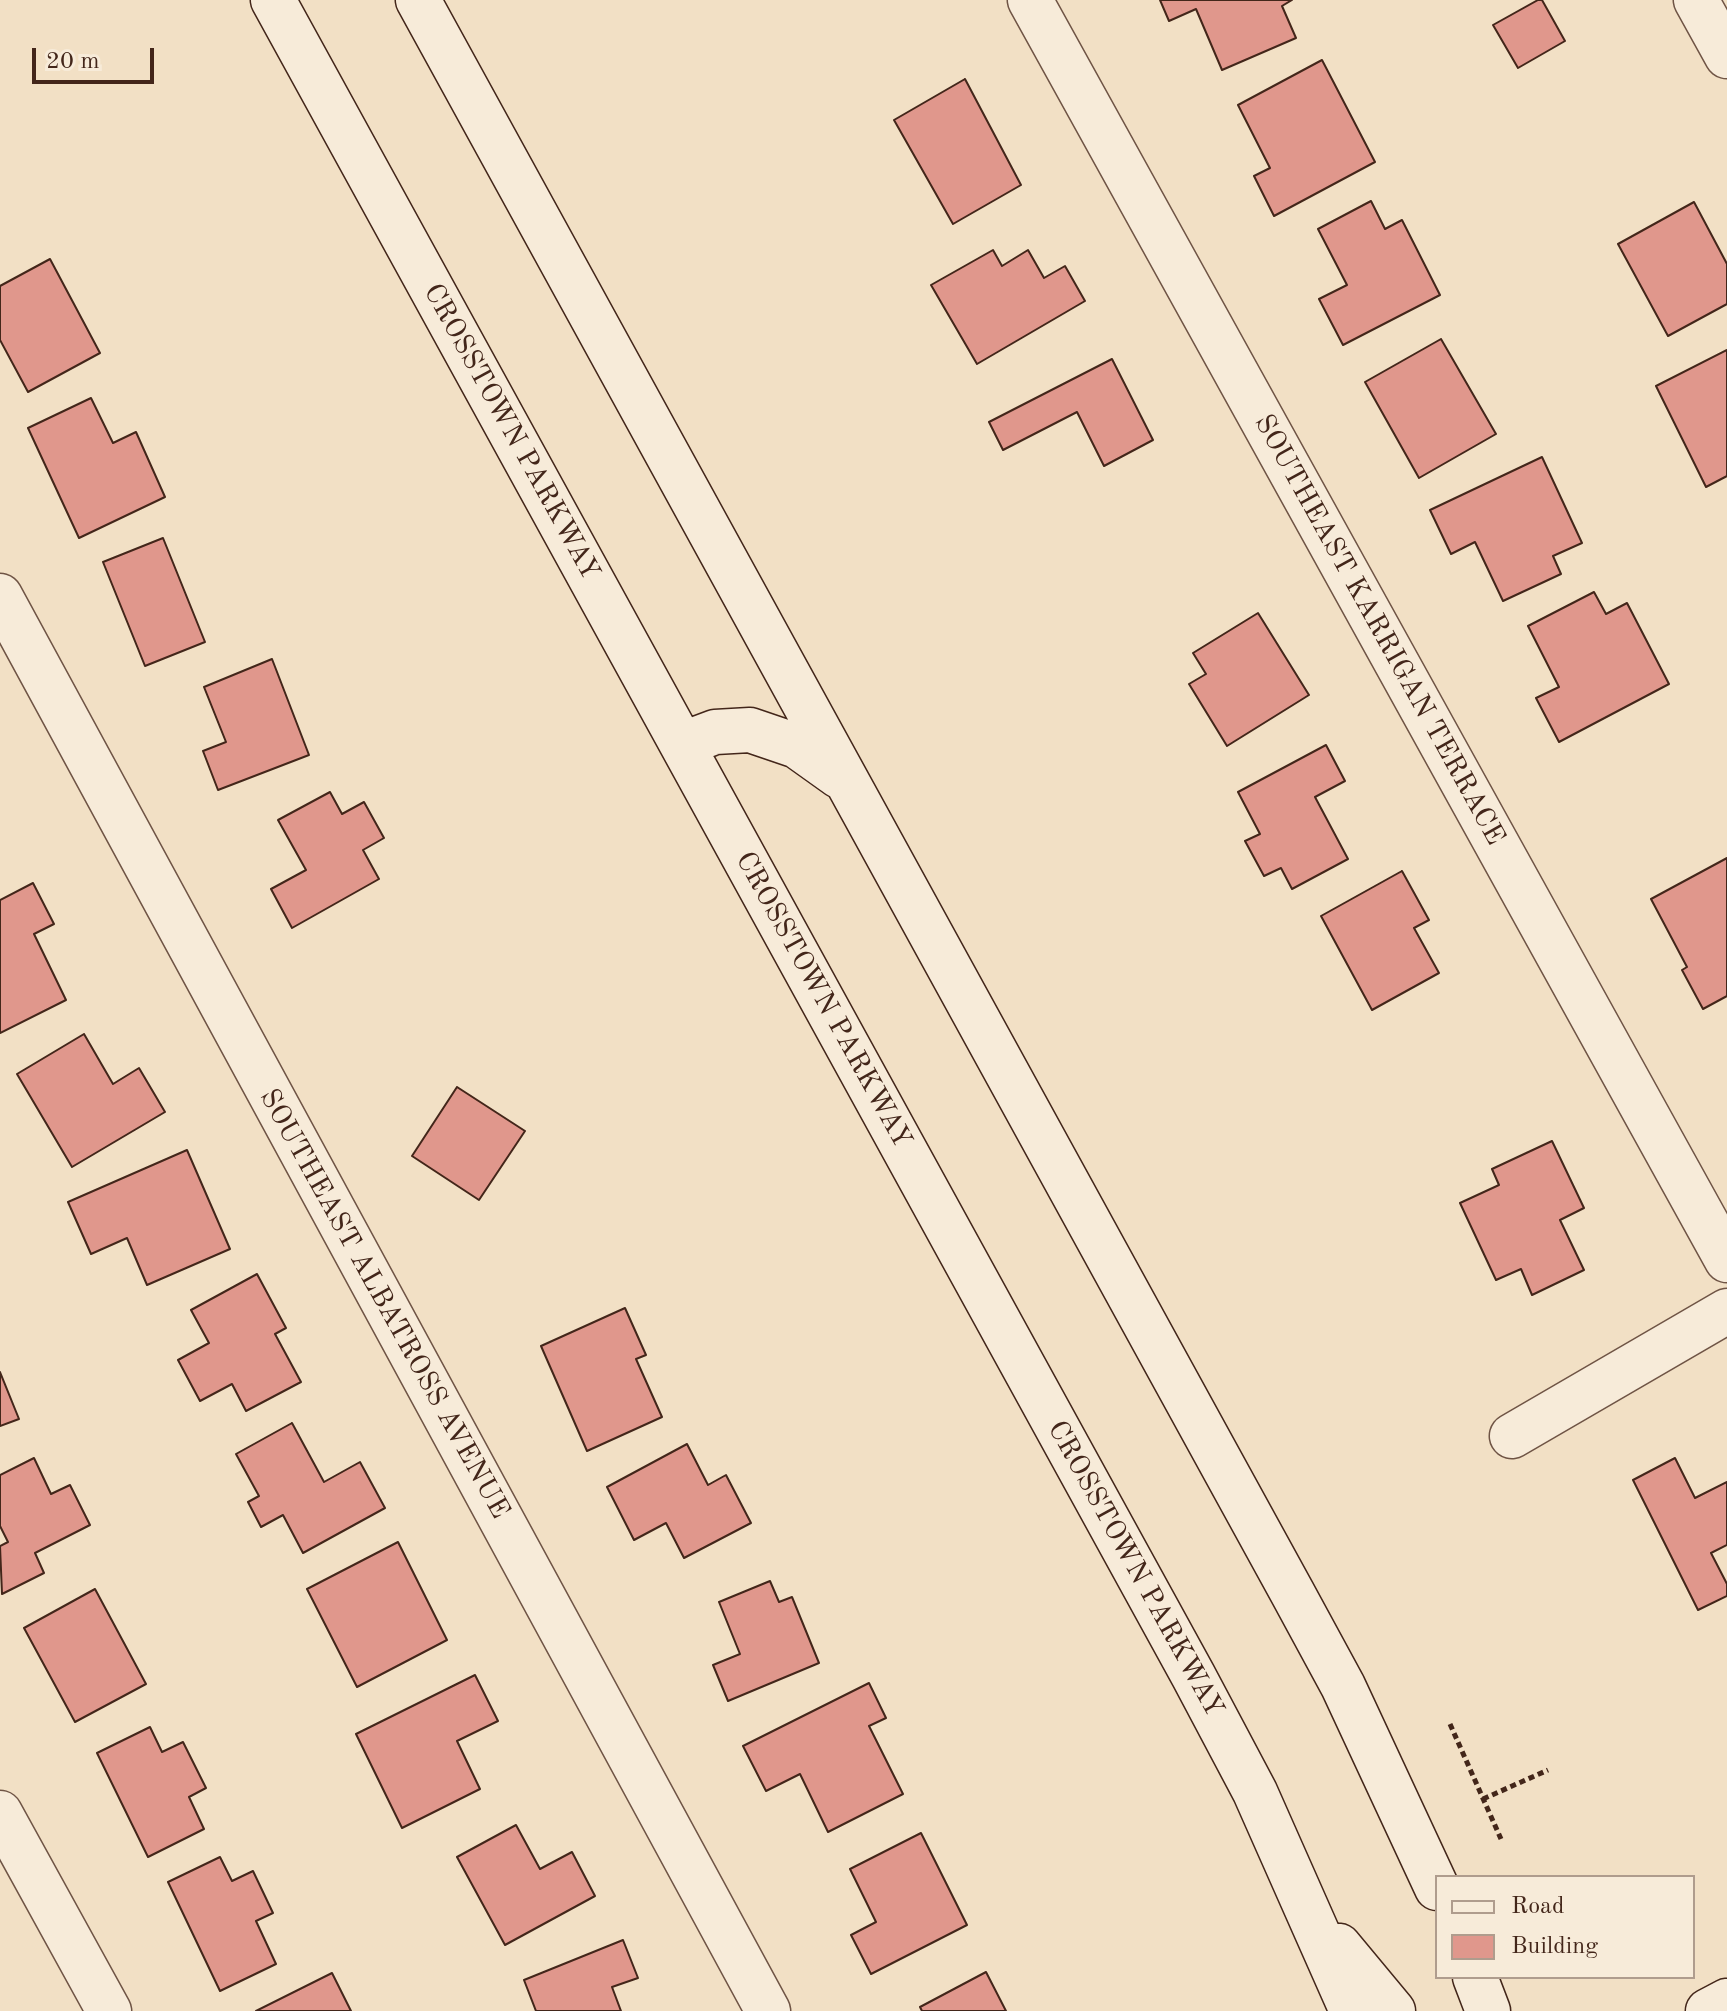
<!DOCTYPE html>
<style>
body{margin:0}
#map{position:relative;width:1727px;height:2011px;overflow:hidden;background:#f2e0c5;font-family:"Old Standard TT",serif}
canvas{display:block}
.legend{position:absolute;left:1435px;top:1875px;width:260px;height:104px;box-sizing:border-box;background:#f7ebd9;border:2px solid #af9c8d;margin:0;padding:10px 14px;list-style:none;font-size:24px;color:#43261a}
.legend li{display:flex;align-items:center;gap:16px;height:40px}
.legend b{width:40px;border:2px solid #af9c8d}
.scale{position:absolute;left:32px;top:48px;width:122px;height:36px;box-sizing:border-box;border:4px solid #43261a;border-top:0;padding-left:10px;font-size:24px;line-height:28px;white-space:nowrap;color:#43261a;-webkit-text-stroke:6px #f7ebd9;paint-order:stroke}
</style>
<div id="map">
<canvas width="1727" height="2011"></canvas>
<ul class="legend">
<li><b style="height:10px;background:#f7ebd9"></b>Road</li>
<li><b style="height:22px;background:#e0978c"></b>Building</li>
</ul>
<div class="scale">20 m</div>
</div>
<script>
const ctx = document.querySelector('canvas').getContext('2d');
ctx.lineJoin = 'round';
function fill(path, color) { ctx.fillStyle = color; ctx.fill(path, 'evenodd'); }
const poly = rows => new Path2D(rows.map(r => 'M' + r).join(''));
function stroke(path, color, width, dash) { ctx.strokeStyle = color; ctx.lineWidth = width; ctx.lineCap = dash ? 'butt' : 'round'; ctx.setLineDash(dash || []); ctx.stroke(path); }
function write(font, color, halo, rows, align = 'center') {
  ctx.font = font + ' "Old Standard TT",serif'; ctx.lineWidth = 6; ctx.setLineDash([]); ctx.textBaseline = 'middle'; ctx.strokeStyle = halo; ctx.fillStyle = color; for (const [text, x, y, turn = 0] of rows) {
    ctx.save(); ctx.translate(x, y); ctx.rotate((+turn || 0) * Math.PI / 180); ctx.textAlign = isNaN(turn) ? turn : align; if (halo) ctx.strokeText(text, 0, 0); ctx.fillText(text, 0, 0); ctx.restore();
  }
}
const building = poly([
 [1160,0,1292,0,1282,6,1296,38,1222,70,1196,9,1169,21,1160,0],
 [1538,0,1542,0,1565,41,1518,68,1493,25,1538,0],
 [1322,60,1375,162,1274,216,1254,176,1270,168,1238,105,1322,60],
 [965,79,1021,185,953,224,894,120,965,79],
 [1371,201,1385,229,1402,220,1440,295,1343,345,1319,299,1347,285,1318,229,1371,201],
 [1694,202,1727,264,1727,304,1668,336,1618,244,1694,202],
 [993,250,1002,266,1028,250,1044,278,1065,266,1085,301,977,364,931,285,993,250],
 [50,259,100,353,28,392,0,340,0,286,50,259],
 [1441,339,1496,434,1419,478,1365,382,1441,339],
 [1727,350,1727,476,1706,487,1656,386,1727,350],
 [1112,359,1153,440,1104,466,1077,412,1003,450,989,422,1112,359],
 [91,398,113,443,136,432,165,497,79,538,28,428,91,398],
 [1542,457,1582,543,1553,556,1561,574,1503,601,1475,542,1451,554,1430,510,1542,457],
 [163,538,205,642,145,666,103,562,163,538],
 [1594,592,1606,614,1627,603,1669,684,1559,742,1536,698,1559,687,1528,626,1594,592],
 [1258,613,1309,695,1227,746,1189,684,1206,674,1193,653,1258,613],
 [272,659,309,755,218,790,203,751,226,742,204,687,272,659],
 [1326,745,1345,781,1315,797,1348,859,1292,889,1281,868,1264,876,1245,841,1260,834,1238,792,1326,745],
 [330,792,342,814,364,802,384,838,363,850,379,879,292,928,271,889,306,870,278,820,330,792],
 [1727,858,1727,996,1703,1009,1682,970,1687,967,1651,899,1727,858],
 [1402,871,1429,920,1414,928,1439,973,1372,1010,1321,916,1402,871],
 [33,883,54,924,34,934,66,1000,0,1033,0,900,33,883],
 [84,1034,113,1084,139,1068,165,1112,72,1167,17,1074,84,1034],
 [457,1087,525,1131,479,1200,412,1156,457,1087],
 [1552,1141,1584,1208,1560,1220,1584,1270,1532,1295,1521,1269,1496,1280,1460,1203,1499,1185,1492,1169,1552,1141],
 [187,1150,230,1249,147,1285,127,1238,91,1254,68,1202,187,1150],
 [257,1274,286,1328,275,1334,301,1382,246,1411,232,1384,200,1401,178,1360,209,1343,191,1310,257,1274],
 [625,1308,646,1355,636,1359,662,1417,587,1451,541,1346,625,1308],
 [0,1372,19,1419,0,1426,0,1372],
 [292,1423,324,1482,360,1462,385,1508,303,1553,283,1515,261,1527,248,1502,259,1496,236,1454,292,1423],
 [687,1444,708,1485,726,1475,751,1523,684,1558,666,1523,634,1540,607,1487,687,1444],
 [34,1458,51,1494,70,1485,90,1525,35,1553,44,1573,2,1594,0,1546,8,1542,0,1526,0,1475,34,1458],
 [1675,1458,1695,1498,1727,1482,1727,1545,1711,1553,1727,1584,1727,1596,1698,1610,1633,1480,1675,1458],
 [398,1542,447,1640,357,1687,307,1589,398,1542],
 [770,1581,779,1602,792,1597,819,1663,728,1701,713,1665,740,1654,719,1602,770,1581],
 [95,1589,146,1684,75,1722,24,1628,95,1589],
 [475,1675,498,1721,457,1741,480,1789,402,1828,356,1734,475,1675],
 [869,1683,886,1718,869,1726,903,1794,828,1832,800,1774,766,1791,743,1746,869,1683],
 [150,1727,162,1752,183,1742,206,1788,189,1797,204,1829,148,1857,97,1753,150,1727],
 [516,1825,540,1869,572,1852,595,1896,505,1945,457,1857,516,1825],
 [921,1833,967,1925,871,1974,851,1935,876,1922,850,1869,921,1833],
 [220,1857,232,1881,253,1871,273,1913,256,1921,276,1964,220,1991,168,1882,220,1857],
 [623,1940,638,1978,612,1987,621,2011,536,2011,524,1980,623,1940],
 [986,1972,1006,2011,922,2011,920,2007,986,1972],
 [332,1973,351,2011,256,2011,332,1973]
]);
const path = poly([
 [1450,1724,1501,1839],
 [1483,1799,1548,1770]
]);
const street = poly([
 [1030,0,1727,1260],
 [1696,0,1727,56],
 [0,596,768,2011],
 [1512,1436,1727,1311],
 [0,1813,109,2011]
]);
const secondary = poly([
 [273,0,1193,1675,1255,1792,1352,2011],
 [418,0,1292,1592,1343,1686,1437,1888],
 [683,744,715,732,750,730,797,746,839,776],
 [1339,1946,1393,2011],
 [1475,1977,1488,2011],
 [1708,2011,1727,2001]
]);
const streetNames = [
 ["CROSSTOWN PARKWAY",511,432,61],
 ["SOUTHEAST KARRIGAN TERRACE",1379,630,61],
 ["CROSSTOWN PARKWAY",823,1000,61],
 ["SOUTHEAST ALBATROSS AVENUE",384,1304,61],
 ["CROSSTOWN PARKWAY",1135,1569,61]
];
fill(building, '#e0978c');
stroke(building, '#43261a', 2);
stroke(street, '#6f5445', 47);
stroke(secondary, '#43261a', 47);
stroke(path, '#43261a', 5, [6, 4]);
stroke(street, '#f7ebd9', 44);
stroke(secondary, '#f7ebd9', 44);
write('28px', '#43261a', '#f7ebd9', streetNames);
</script>
